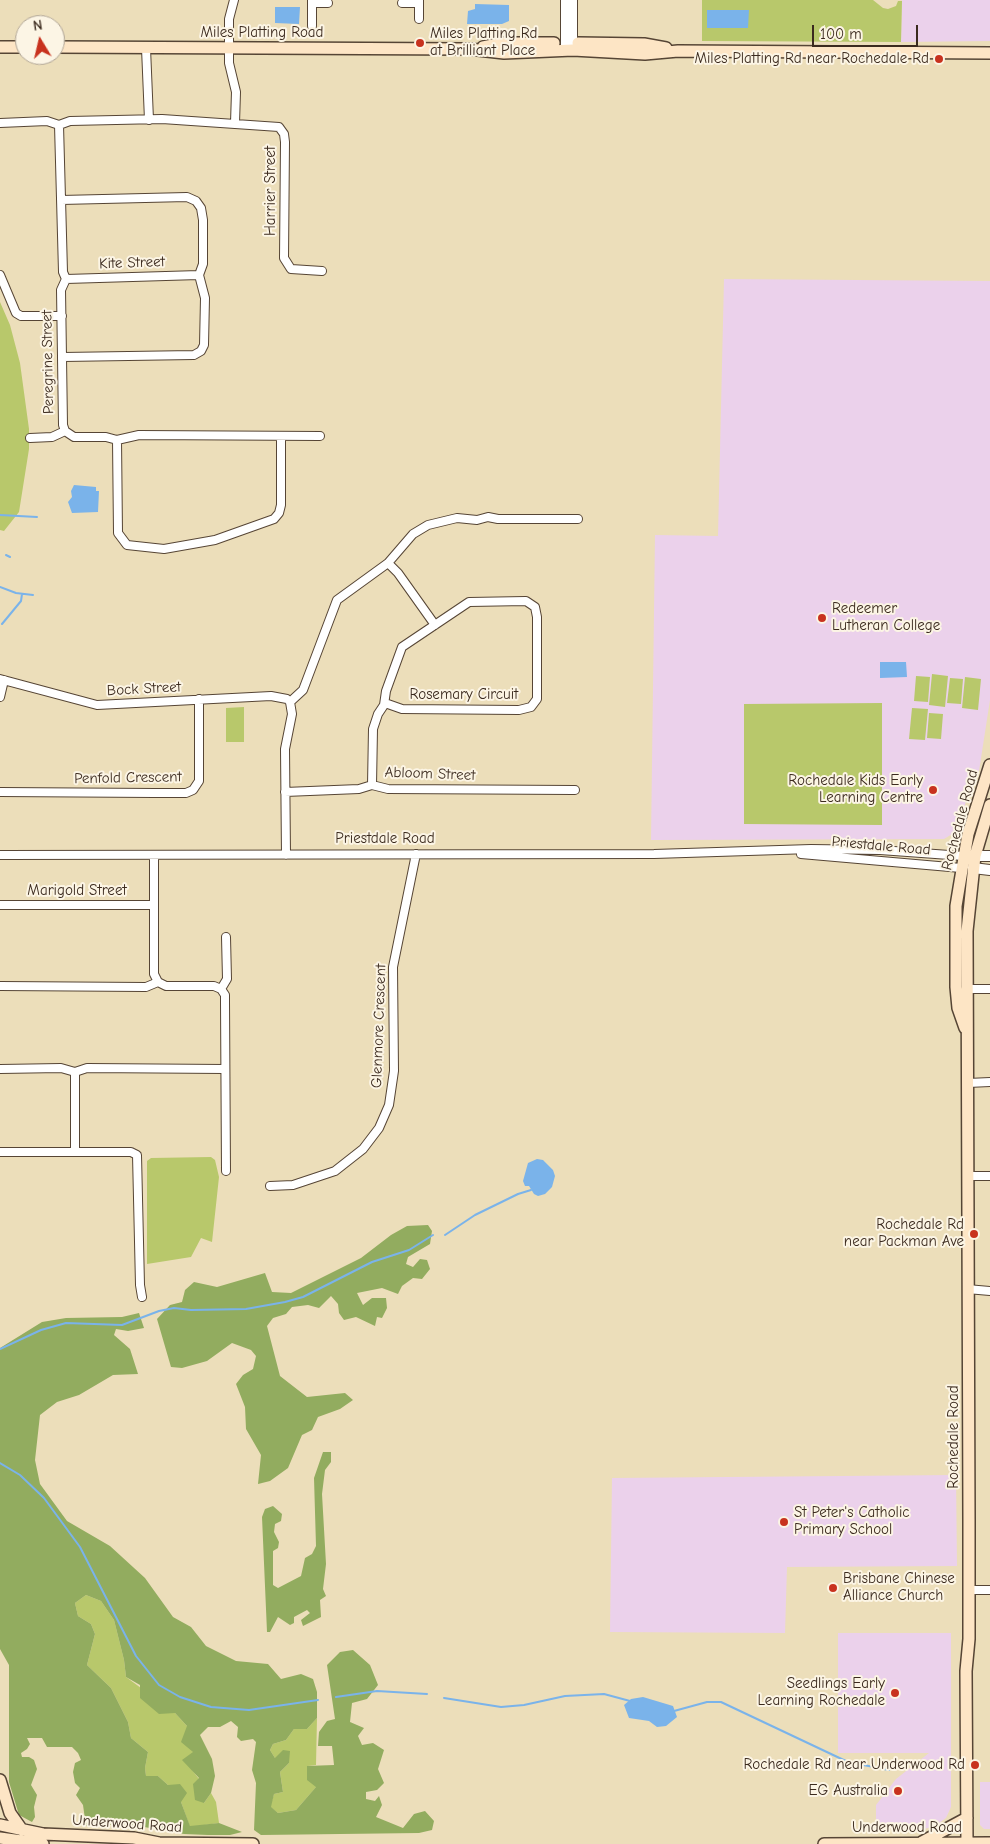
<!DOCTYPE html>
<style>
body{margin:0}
#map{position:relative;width:990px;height:1844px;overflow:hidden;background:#ecdeba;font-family:"Comic Neue",sans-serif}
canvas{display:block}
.north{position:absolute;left:15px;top:15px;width:50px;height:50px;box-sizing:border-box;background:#fcf5e5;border:1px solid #afa495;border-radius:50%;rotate:351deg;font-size:14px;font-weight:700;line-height:20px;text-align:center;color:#3b2a1e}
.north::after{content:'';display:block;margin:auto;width:18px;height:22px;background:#c8321e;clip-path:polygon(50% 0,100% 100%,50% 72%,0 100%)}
.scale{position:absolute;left:812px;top:25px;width:106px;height:22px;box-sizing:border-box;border:2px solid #3b2a1e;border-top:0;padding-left:6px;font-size:15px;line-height:18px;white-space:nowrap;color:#3b2a1e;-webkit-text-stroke:4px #fcf5e5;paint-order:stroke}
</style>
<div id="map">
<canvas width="990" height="1844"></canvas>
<div class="north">N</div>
<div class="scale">100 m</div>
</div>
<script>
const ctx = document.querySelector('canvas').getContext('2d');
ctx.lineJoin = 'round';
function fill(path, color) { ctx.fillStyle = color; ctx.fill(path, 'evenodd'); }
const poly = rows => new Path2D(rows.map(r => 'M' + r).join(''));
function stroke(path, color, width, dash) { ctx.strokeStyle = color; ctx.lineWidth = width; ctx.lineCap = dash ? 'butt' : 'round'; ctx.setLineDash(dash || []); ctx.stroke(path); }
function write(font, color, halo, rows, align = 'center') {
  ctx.font = font + ' "Comic Neue",sans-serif'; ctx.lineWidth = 4; ctx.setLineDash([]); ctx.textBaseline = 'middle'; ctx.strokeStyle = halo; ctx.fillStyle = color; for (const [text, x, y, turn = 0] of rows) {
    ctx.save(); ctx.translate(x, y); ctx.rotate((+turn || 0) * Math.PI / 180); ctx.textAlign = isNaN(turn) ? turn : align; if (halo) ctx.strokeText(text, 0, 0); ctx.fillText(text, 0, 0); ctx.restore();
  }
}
const built = poly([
 [902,0,990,0,990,41,901,42],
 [724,279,990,281,990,700,979,771,975,772,957,831,944,839,651,840,655,535,718,536],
 [956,1475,957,1566,787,1567,785,1633,610,1632,612,1478],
 [838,1633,951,1633,951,1807,946,1818,935,1826,924,1829,876,1828,876,1805,896,1779,929,1753,838,1753],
 [980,1782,990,1782,990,1829,984,1829,980,1825]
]);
const green = poly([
 [702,0,873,0,883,8,888,9,896,6,898,1,902,1,901,42,702,41],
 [0,302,10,325,20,363,29,429,29,449,19,512,4,531,0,530],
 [932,674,948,676,945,707,929,705],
 [916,676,930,677,928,702,914,701],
 [965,677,981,679,978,710,962,708],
 [950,678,963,679,961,704,947,703],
 [882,703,882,825,744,824,744,704],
 [244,707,244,742,226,742,226,708],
 [912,708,928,709,925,740,909,739],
 [929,713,943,714,941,739,927,738],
 [211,1157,215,1160,219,1177,212,1242,201,1238,191,1257,147,1264,147,1161,151,1158],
 [86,1595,101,1601,114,1620,124,1660,126,1677,175,1713,187,1726,193,1752,192,1770,199,1779,204,1803,211,1793,216,1802,219,1823,190,1827,181,1802,168,1785,158,1776,146,1776,145,1768,148,1752,131,1738,128,1722,111,1688,87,1665,95,1634,91,1624,78,1616,75,1603],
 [317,1718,316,1765,308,1766,317,1786,296,1810,278,1813,270,1807,274,1794,283,1792,280,1772,289,1763,275,1758,270,1750,273,1744,286,1740,294,1729,307,1729]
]);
const forest = poly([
 [428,1225,432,1231,430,1244,408,1257,406,1264,413,1267,420,1259,427,1260,430,1269,422,1279,413,1278,402,1286,398,1294,382,1288,357,1293,363,1305,372,1298,386,1298,387,1308,382,1318,377,1317,375,1326,356,1317,344,1320,339,1313,338,1304,331,1296,319,1308,308,1305,292,1307,286,1314,273,1318,267,1326,280,1376,307,1397,345,1393,353,1400,340,1409,318,1417,312,1430,302,1435,288,1468,270,1481,258,1484,261,1455,246,1429,245,1407,236,1384,243,1375,253,1369,256,1356,251,1350,232,1343,207,1361,182,1368,171,1367,157,1319,170,1305,182,1302,185,1290,194,1282,217,1287,265,1273,272,1292,291,1293,361,1258,391,1235,407,1226],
 [139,1313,144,1328,128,1331,116,1329,114,1335,130,1349,138,1374,113,1375,79,1395,57,1402,40,1415,35,1460,40,1484,67,1521,110,1546,145,1578,173,1617,191,1627,206,1646,236,1661,268,1664,281,1679,301,1674,313,1679,317,1692,317,1718,307,1729,294,1729,286,1740,273,1744,270,1750,275,1758,283,1750,290,1751,289,1763,280,1772,283,1792,274,1794,271,1807,278,1813,296,1810,316,1787,307,1780,307,1766,334,1765,332,1746,318,1746,319,1732,327,1721,335,1719,327,1665,340,1652,353,1650,370,1665,378,1685,367,1699,352,1703,350,1722,364,1728,358,1736,362,1745,373,1743,384,1750,378,1769,384,1783,377,1790,366,1792,366,1799,375,1801,379,1796,382,1805,376,1817,403,1828,414,1814,425,1811,434,1821,432,1830,419,1833,261,1835,254,1830,256,1783,252,1770,256,1742,253,1739,241,1741,237,1737,238,1727,231,1721,220,1727,208,1727,200,1735,212,1759,215,1776,211,1793,204,1803,195,1800,193,1784,199,1778,182,1760,193,1752,181,1742,187,1726,175,1713,159,1714,140,1698,140,1685,126,1677,124,1660,114,1620,101,1601,86,1595,75,1603,78,1616,91,1624,95,1634,87,1665,111,1688,128,1722,131,1738,148,1752,145,1768,146,1776,158,1776,168,1785,180,1784,187,1793,181,1802,190,1826,219,1823,242,1832,230,1835,208,1835,184,1834,127,1824,86,1826,83,1805,76,1795,80,1788,75,1783,73,1772,75,1763,81,1760,78,1753,72,1747,47,1747,42,1738,27,1738,30,1744,27,1749,21,1753,22,1757,29,1757,34,1760,37,1769,31,1785,37,1795,34,1807,35,1817,32,1822,19,1815,9,1782,9,1665,0,1649,0,1348,42,1322,66,1318,122,1317],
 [323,1452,331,1452,331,1462,325,1470,322,1494,326,1564,323,1589,326,1596,320,1600,321,1617,303,1626,301,1620,310,1613,307,1610,294,1617,294,1623,290,1625,278,1617,270,1632,267,1632,262,1517,265,1509,273,1506,282,1514,281,1521,275,1524,274,1532,279,1542,278,1548,273,1551,273,1585,278,1588,301,1576,305,1558,312,1554,316,1546,314,1478]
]);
const water = poly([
 [475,4,509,5,509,21,502,24,467,24,468,11,475,9],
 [275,7,300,7,299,24,275,23],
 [707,10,749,10,748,28,707,28],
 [74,485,96,487,96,491,99,491,98,512,72,513,68,502,72,497,71,491],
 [880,662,906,662,907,677,880,678],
 [537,1159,543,1160,553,1170,555,1176,552,1187,545,1194,538,1196,534,1194,529,1186,525,1186,523,1181,528,1163],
 [643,1697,673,1706,677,1717,666,1726,657,1727,649,1721,629,1718,624,1705,631,1699]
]);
const stream = poly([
 [0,515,37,517],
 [6,555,10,557],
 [0,587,16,593,33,595],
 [2,624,21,601,22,594],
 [445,1235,475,1215,518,1194,531,1190],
 [0,1349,41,1330,66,1323,122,1325,159,1311,174,1308,191,1310,246,1309,285,1302,303,1297,372,1262,409,1250,433,1235],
 [0,1463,20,1475,44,1498,80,1547,136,1656,159,1685,180,1697,211,1707,249,1710,318,1700],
 [336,1697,377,1691,427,1694],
 [444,1698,501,1707,524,1705,565,1696,604,1694,630,1701],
 [674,1711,707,1702,721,1702,848,1762,889,1770]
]);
const minor = poly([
 [234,0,229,19,229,63,236,92,235,123],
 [565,0,565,50],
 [573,0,573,48],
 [312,3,328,3],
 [402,3,419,3],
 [419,19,419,0],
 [312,26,312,0],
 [146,48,149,120],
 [0,123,47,121,59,125,70,121,162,119,279,127,284,134,285,142,284,258,291,269,322,271],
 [59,125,63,272,66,279,61,290,63,425,65,431,74,437,106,437,117,440,139,435,320,436],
 [61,200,187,197,196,201,201,208,203,220,203,264,199,275,205,298,204,345,201,351,194,355,63,357],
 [0,275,16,313,21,316,62,316],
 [66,279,199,275],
 [30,438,52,437,65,431],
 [117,440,118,533,127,545,164,549,215,540,274,519,279,513,281,505,281,436],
 [388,563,398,573,435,625],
 [0,679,97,705,271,696,287,699,290,702],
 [0,697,4,680],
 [290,702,303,690,337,600,388,563,413,534,428,525,457,518,477,520,488,517,498,519,578,519],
 [372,785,373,729,378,714,384,705,386,691,402,647,469,602,526,601,535,607,537,617,537,699,531,707,519,710,402,709,385,703],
 [0,792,155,793,186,793,193,790,199,781,199,699],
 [285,792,359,789,372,785,388,789,575,790],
 [801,854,961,868],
 [0,855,654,854,811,849,880,850,963,856],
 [154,855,154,974,158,982],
 [286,855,285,749,292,714,290,702],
 [0,905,154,905],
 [0,986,146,987,158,982,166,986,214,986,221,989,225,995,225,1002,226,1171],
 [221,989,227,979,226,937],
 [968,989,990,989],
 [0,1069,61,1068,75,1072,75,1152],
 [75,1072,87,1068,225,1069],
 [968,1083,990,1082],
 [0,1152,131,1152,137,1155,140,1285,142,1297],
 [968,1176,990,1176],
 [270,1186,293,1185,335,1171,363,1149,379,1128,389,1105,394,1071,393,967,416,854],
 [967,1289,990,1291],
 [969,1590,990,1590]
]);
const tertiary = poly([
 [975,856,990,856],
 [973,868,990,870]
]);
const secondary = poly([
 [578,43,644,44,666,48],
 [0,47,25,47],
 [55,47,469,49,504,53,573,50,645,54,678,51,990,53],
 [483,47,503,43,554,43],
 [965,1028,958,1008,956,987,956,906,968,834,990,765],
 [0,1780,10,1813,22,1830],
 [0,1825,43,1834,134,1838,159,1843,253,1844],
 [0,1838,43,1844],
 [922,1842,967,1818],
 [824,1844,990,1843],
 [967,1844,966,1671,969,1639,969,1519,967,931,975,856,990,805]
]);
const markers = [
 [420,43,5,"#c8321e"],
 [939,59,5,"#c8321e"],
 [822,618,5,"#c8321e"],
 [933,790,5,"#c8321e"],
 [974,1234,5,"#c8321e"],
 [784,1522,5,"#c8321e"],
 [833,1588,5,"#c8321e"],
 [895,1693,5,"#c8321e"],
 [975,1765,5,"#c8321e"],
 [898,1791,5,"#c8321e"]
];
const streetNames = [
 ["Miles Platting Road",262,33],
 ["Harrier Street",271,191,-90],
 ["Kite Street",132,263,-2],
 ["Peregrine Street",48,362,-91],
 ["Bock Street",144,689,-3],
 ["Rosemary Circuit",464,695],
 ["Abloom Street",430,774,2],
 ["Penfold Crescent",128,778,-1],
 ["Rochedale Road",960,820,-75],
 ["Priestdale Road",385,839],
 ["Priestdale Road",881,846,5],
 ["Marigold Street",77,891],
 ["Glenmore Crescent",379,1026,-88],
 ["Rochedale Road",954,1437,-90],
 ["Underwood Road",127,1824,4],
 ["Underwood Road",907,1828]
];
const poiNames = [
 ["Miles Platting Rd",430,34,"left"],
 ["at Brilliant Place",430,51,"left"],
 ["Miles Platting Rd near Rochedale Rd",929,59],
 ["Redeemer",832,609,"left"],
 ["Lutheran College",832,626,"left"],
 ["Rochedale Kids Early",923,781],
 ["Learning Centre",923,798],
 ["Rochedale Rd",964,1225],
 ["near Packman Ave",964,1242],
 ["St Peter's Catholic",794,1513,"left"],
 ["Primary School",794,1530,"left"],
 ["Brisbane Chinese",843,1579,"left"],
 ["Alliance Church",843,1596,"left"],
 ["Seedlings Early",885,1684],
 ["Learning Rochedale",885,1701],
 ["Rochedale Rd near Underwood Rd",965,1765],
 ["EG Australia",888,1791]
];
fill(built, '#ebd1eb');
fill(green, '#b8c86b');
fill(forest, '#92ac5f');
fill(water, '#7ab3ea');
stroke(stream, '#7ab3ea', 2);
stroke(minor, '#564535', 10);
stroke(tertiary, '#564535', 12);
stroke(secondary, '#564535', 14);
stroke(minor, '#fff', 8);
stroke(tertiary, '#fff', 10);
stroke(secondary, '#fde5c5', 11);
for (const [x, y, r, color] of markers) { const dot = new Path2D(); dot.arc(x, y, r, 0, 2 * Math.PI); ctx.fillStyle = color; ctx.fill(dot); stroke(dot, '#fcf5e5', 2); }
write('15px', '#3b2a1e', '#fcf5e5', streetNames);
write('15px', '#3b2a1e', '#fcf5e5', poiNames, 'right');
</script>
